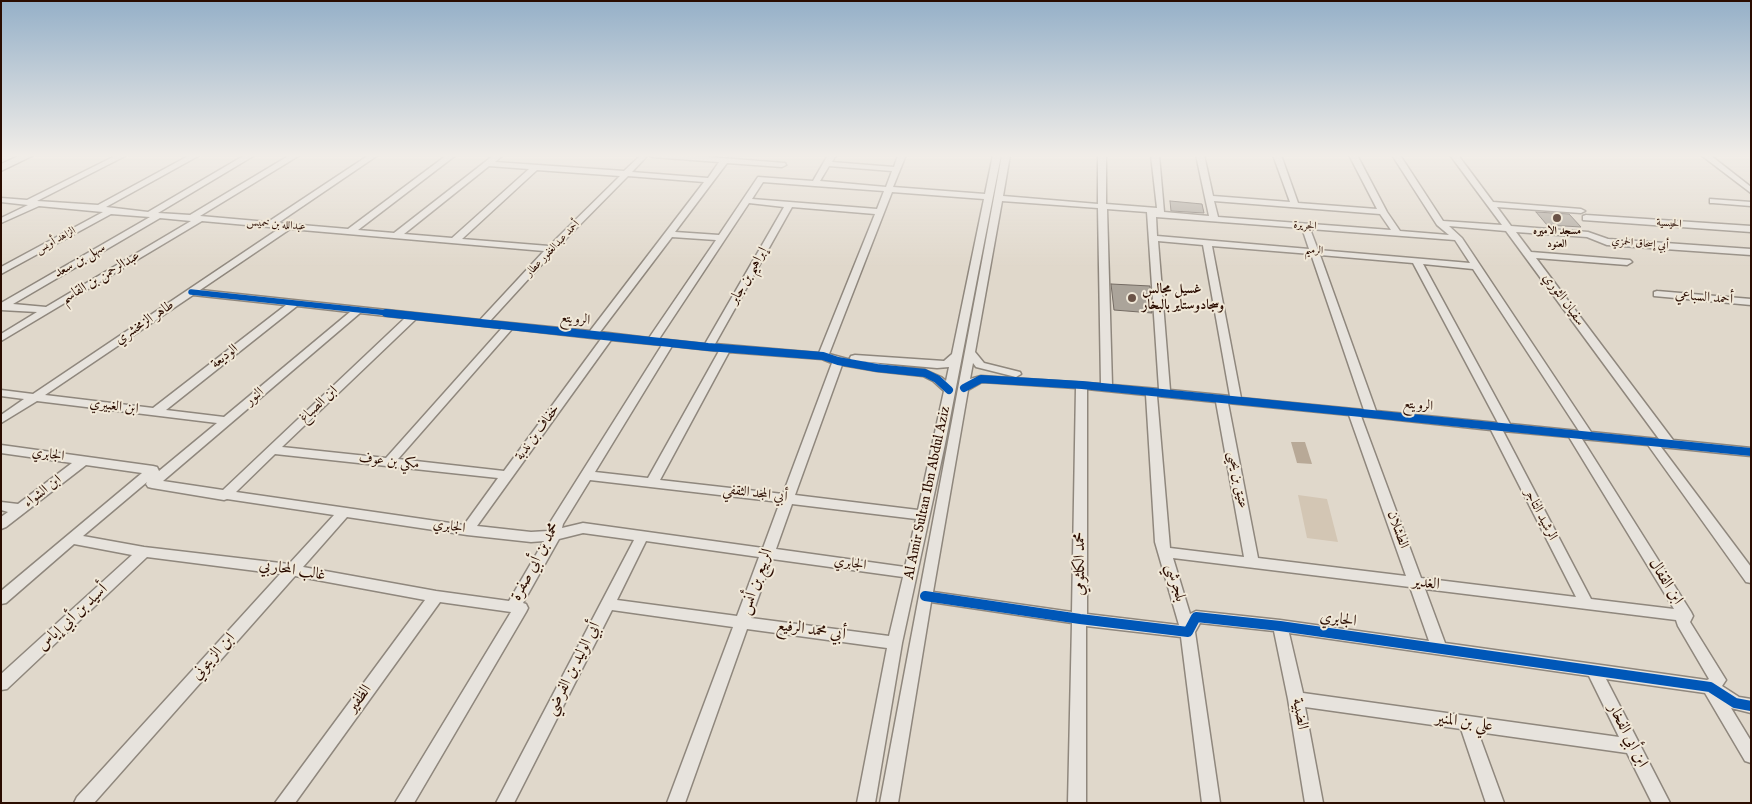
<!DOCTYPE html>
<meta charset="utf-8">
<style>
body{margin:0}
#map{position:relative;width:1752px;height:804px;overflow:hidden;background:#e0d8cb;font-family:"IM FELL English",serif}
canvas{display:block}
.frame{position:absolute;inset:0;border:2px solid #2a0c00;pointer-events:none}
</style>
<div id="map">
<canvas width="1752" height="804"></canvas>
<div class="frame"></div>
</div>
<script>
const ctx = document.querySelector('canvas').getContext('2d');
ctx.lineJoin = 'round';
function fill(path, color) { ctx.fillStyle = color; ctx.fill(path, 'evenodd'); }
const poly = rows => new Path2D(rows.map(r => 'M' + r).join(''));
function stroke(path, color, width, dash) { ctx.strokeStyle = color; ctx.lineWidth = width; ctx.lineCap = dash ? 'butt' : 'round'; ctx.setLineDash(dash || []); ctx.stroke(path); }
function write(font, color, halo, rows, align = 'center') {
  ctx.font = font + ' "IM FELL English",Amiri,serif'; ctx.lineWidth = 4; ctx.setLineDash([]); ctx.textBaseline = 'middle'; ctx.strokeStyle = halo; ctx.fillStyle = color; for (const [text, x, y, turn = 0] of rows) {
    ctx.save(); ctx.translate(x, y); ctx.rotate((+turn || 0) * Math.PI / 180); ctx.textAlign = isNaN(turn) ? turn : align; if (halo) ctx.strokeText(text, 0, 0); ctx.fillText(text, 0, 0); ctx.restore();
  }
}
const green = poly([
 [1298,495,1327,499,1338,542,1307,538]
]);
const water = poly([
 [1291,442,1305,442,1312,464,1297,463]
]);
const building = poly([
 [1170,201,1202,204,1204,213,1171,211,1170,201],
 [1536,212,1569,214,1581,227,1547,225,1536,212],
 [1111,284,1150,286,1152,313,1114,310,1111,284]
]);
const minor = poly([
 [117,155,127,155,37,201,98,205,190,155,200,155,106,207,148,212,245,155,255,155,158,213,190,215,290,155,300,155,200,216,268,222,369,155,378,155,278,223,348,229,447,155,456,155,358,230,394,233,494,155,503,155,495,162,624,171,641,155,683,155,785,163,786,165,782,167,727,163,675,232,719,235,758,177,813,181,828,155,836,155,832,162,894,167,898,155,906,155,893,187,985,194,993,155,1001,155,945,444,902,643,875,803,857,803,887,648,747,629,685,803,667,803,733,627,612,610,514,803,496,803,634,540,583,533,559,539,523,603,526,604,528,608,526,612,414,803,395,803,511,612,440,602,295,803,275,803,425,600,295,576,94,803,74,803,77,797,280,574,147,557,7,689,1,690,1,674,132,555,74,544,6,603,1,604,1,591,142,473,86,465,6,527,1,529,1,517,8,512,1,510,1,502,18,504,72,463,1,453,1,445,153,466,157,467,159,471,217,423,37,401,1,423,1,415,24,399,1,396,1,390,33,394,280,228,202,221,1,341,1,334,37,312,1,310,1,303,150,217,111,214,1,274,1,267,103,212,39,206,1,223,1,218,28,205,1,202,1,198,27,200,117,155],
 [648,155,652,157,719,162,708,178,632,172,648,155],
 [489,166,529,169,452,238,404,234,489,166],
 [829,166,892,171,886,187,820,181,829,166],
 [537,170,620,176,549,246,462,239,537,170],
 [628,176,704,182,590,331,490,321,554,251,628,176],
 [763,182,815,186,884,191,877,209,752,199,763,182],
 [892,192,984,199,952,354,944,361,855,355,851,356,850,358,851,360,829,354,892,192],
 [749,203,784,207,705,344,659,339,749,203],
 [792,207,875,214,819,353,715,344,792,207],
 [160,218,191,221,46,307,13,304,160,218],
 [290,229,544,251,480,320,200,290,290,229],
 [672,237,716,240,649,338,600,332,672,237],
 [193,295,286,305,153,408,45,395,193,295],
 [297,306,350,312,224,417,166,410,297,306],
 [360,313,405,318,223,490,163,481,360,313],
 [416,319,502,328,386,458,282,447,416,319],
 [512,329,601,339,504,471,398,459,512,329],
 [611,340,662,345,551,521,548,531,531,532,477,526,611,340],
 [672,346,719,351,648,478,595,472,672,346],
 [729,352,822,359,832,363,783,494,660,480,729,352],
 [858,361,937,368,949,367,946,381,941,377,925,370,858,361],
 [842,365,877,371,923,376,933,381,944,391,918,510,795,495,842,365],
 [275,454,498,478,464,525,236,492,275,454],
 [590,480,780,502,763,548,583,523,562,528,563,524,590,480],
 [147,482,146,484,148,487,152,488,224,500,227,499,334,515,289,564,144,547,83,536,147,482],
 [792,504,916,519,905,567,776,549,792,504],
 [347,517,467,535,531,542,544,541,509,601,436,591,303,567,347,517],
 [646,541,759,557,737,616,617,600,646,541],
 [772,559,903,577,889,636,751,618,772,559],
 [1002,155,1010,155,1003,196,1098,204,1098,155,1106,155,1106,204,1157,208,1151,155,1159,155,1164,212,1209,216,1196,155,1204,155,1213,196,1290,202,1273,155,1281,155,1298,203,1377,209,1349,155,1357,155,1387,212,1400,231,1449,235,1437,225,1392,155,1400,155,1443,221,1502,225,1450,155,1458,155,1493,202,1581,209,1585,211,1581,213,1497,207,1511,226,1588,232,1608,239,1751,249,1751,255,1607,245,1587,237,1516,232,1531,252,1630,260,1632,262,1627,265,1536,258,1673,440,1751,448,1751,456,1661,447,1751,567,1751,583,1746,582,1648,445,1582,439,1691,612,1693,616,1690,622,1726,680,1722,686,1739,697,1751,699,1751,713,1731,708,1751,741,1751,763,1745,761,1705,693,1606,679,1670,803,1652,803,1627,753,1478,732,1504,803,1486,803,1461,729,1305,707,1323,803,1305,803,1288,699,1274,631,1200,623,1195,632,1220,803,1202,803,1181,637,1086,626,1086,803,1068,803,1072,623,931,602,898,803,880,803,1002,155],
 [1002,201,1098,208,1101,384,981,376,970,379,973,363,976,367,1016,377,1021,374,1020,372,984,363,975,352,1002,201],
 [1214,201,1380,214,1391,230,1218,217,1214,201],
 [1107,209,1147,212,1159,389,1112,385,1107,209],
 [1156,217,1302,228,1309,249,1157,236,1156,217],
 [1449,226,1506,231,1659,439,1591,432,1462,238,1449,226],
 [1310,229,1455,240,1470,263,1318,250,1310,229],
 [1158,241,1203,245,1230,396,1170,390,1158,241],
 [1212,246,1311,254,1364,410,1241,398,1212,246],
 [1320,255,1413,263,1498,423,1376,411,1320,255],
 [1423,264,1473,269,1579,431,1510,424,1423,264],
 [982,382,1076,388,1072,612,933,592,968,390,982,382],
 [1087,389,1146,395,1155,542,1179,625,1087,614,1087,389],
 [1157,396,1216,402,1244,557,1170,548,1157,396],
 [1228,403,1349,415,1406,576,1258,558,1228,403],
 [1361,416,1491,430,1576,597,1421,578,1361,416],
 [1503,431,1569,437,1674,609,1591,599,1503,431],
 [1173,558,1410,587,1429,641,1280,620,1196,611,1190,614,1173,558],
 [1425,589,1676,620,1678,626,1709,679,1707,680,1445,643,1425,589],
 [1289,633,1589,676,1619,737,1303,693,1289,633],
 [1701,155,1710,155,1751,187,1751,193,1701,155],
 [1710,199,1751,202,1751,206,1713,203,1710,203,1710,199],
 [1586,215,1751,226,1751,232,1583,220,1583,216,1586,215],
 [1657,291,1751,299,1751,305,1654,296,1654,292,1657,291]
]);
const major = poly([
 [21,155,34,155,1,171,1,164,21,155]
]);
const cyclewayFar2 = poly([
 [191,292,398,314]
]);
const cyclewayFar1 = poly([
 [386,313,708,347,823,356,838,361,877,368,925,373,937,379,949,390],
 [964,388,981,379,1082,385,1751,452]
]);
const cycleway = poly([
 [925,596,1080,619,1188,632,1196,617,1280,626,1710,687,1735,703,1751,706]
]);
const markers = [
 [1557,218,5,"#6a5347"],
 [1132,298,5,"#6a5347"]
];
const farStreetnames = [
 ["الحيسية",1669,224,4],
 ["عبدالله بن خميس",276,225,5],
 ["الجريرة",1305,226,4],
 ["الزاهد أويس",56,241,-29],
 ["أبي إسحاق الحمزي",1640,244,5],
 ["أحمد عبدالغفور عطار",553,249,-46],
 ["الرميم",1314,251,5]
];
const farPoinames = [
 ["مسجد الاميره",1557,232],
 ["العنود",1557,245]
];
const streetNames = [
 ["سهل بن سعد",80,261,-30],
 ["إبراهيم بن جابر",749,276,-60],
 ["عبدالرحمن بن القاسم",101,278,-31],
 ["أحمد السباعي",1704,298,5],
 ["سفيان الثوري",1563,300,54],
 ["الرويتع",575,320,6],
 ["طاهر الزمخشري",145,323,-34],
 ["الوديعة",225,357,-38],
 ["النور",255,397,-40],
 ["ابن الصباغ",319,405,-43],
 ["الرويتع",1418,406,5],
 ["ابن الغبيري",114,407,7],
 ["خفاف بن ندبة",538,433,-54],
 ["الجابري",48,455,8],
 ["مكي بن عوف",389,462,6],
 ["عتيق بن يحيى",1237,480,79],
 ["ابن الشواء",43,492,-38],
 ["Al Amir Sultan Ibn Abdul Aziz",928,493,-78],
 ["أبي المجد الثقفي",755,494,7],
 ["الرشيد التاجر",1540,515,63],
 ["الجابري",449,527,8],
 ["الطشلان",1397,530,70],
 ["الجابري",850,564,8]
];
const poiNames = [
 ["غسيل مجالس",1142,290],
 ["وسجادوستاير بالبخار",1142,306]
];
const nearStreetnames = [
 ["محمد بن أبي صفرة",536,562,-62],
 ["محمد الكلثومي",1081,564,-90],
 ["غالب المحاربي",292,571,9],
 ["الربيع بن أنس",757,582,-70],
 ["ابن القفال",1665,582,58],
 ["بلجرشي",1175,583,75],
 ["الغدير",1426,584,7],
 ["أسيد بن أبي إياس",73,618,-43],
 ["الجابري",1338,620,8],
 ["أبي محمد الرفيع",811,631,8],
 ["ابن الزيتوني",214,657,-48],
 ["أبي الوليد بن الفرضي",574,669,-63],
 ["الظفير",360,699,-54],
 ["الضبية",1299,714,80],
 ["علي بن المنير",1464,723,8],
 ["ابن أبي الفخار",1627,736,63]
];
fill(green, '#d3c6b4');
fill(water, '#b8a997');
fill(building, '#aba49a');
stroke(building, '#746b63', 1);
stroke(minor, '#8f877d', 3);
stroke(major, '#746b63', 3);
fill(minor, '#e7e3dd');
fill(major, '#e3dfd7');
stroke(cyclewayFar2, '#0057b8', 5.5);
stroke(cyclewayFar1, '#0057b8', 8);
stroke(cycleway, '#0057b8', 10);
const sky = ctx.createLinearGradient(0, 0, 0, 268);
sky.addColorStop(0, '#95b0c8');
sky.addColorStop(0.58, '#f1ede8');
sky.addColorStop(1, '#f1ede800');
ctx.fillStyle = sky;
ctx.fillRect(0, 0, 1752, 268);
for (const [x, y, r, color] of markers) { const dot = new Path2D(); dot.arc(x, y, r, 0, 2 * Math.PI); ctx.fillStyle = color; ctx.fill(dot); stroke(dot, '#f0e8d8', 2); }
write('11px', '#2a0c00', '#f0e8d8', farStreetnames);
write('bold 11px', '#2a0c00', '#f0e8d8', farPoinames);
write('14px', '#2a0c00', '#f0e8d8', streetNames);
write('bold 14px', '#2a0c00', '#f0e8d8', poiNames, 'left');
write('16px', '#2a0c00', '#f0e8d8', nearStreetnames);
</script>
